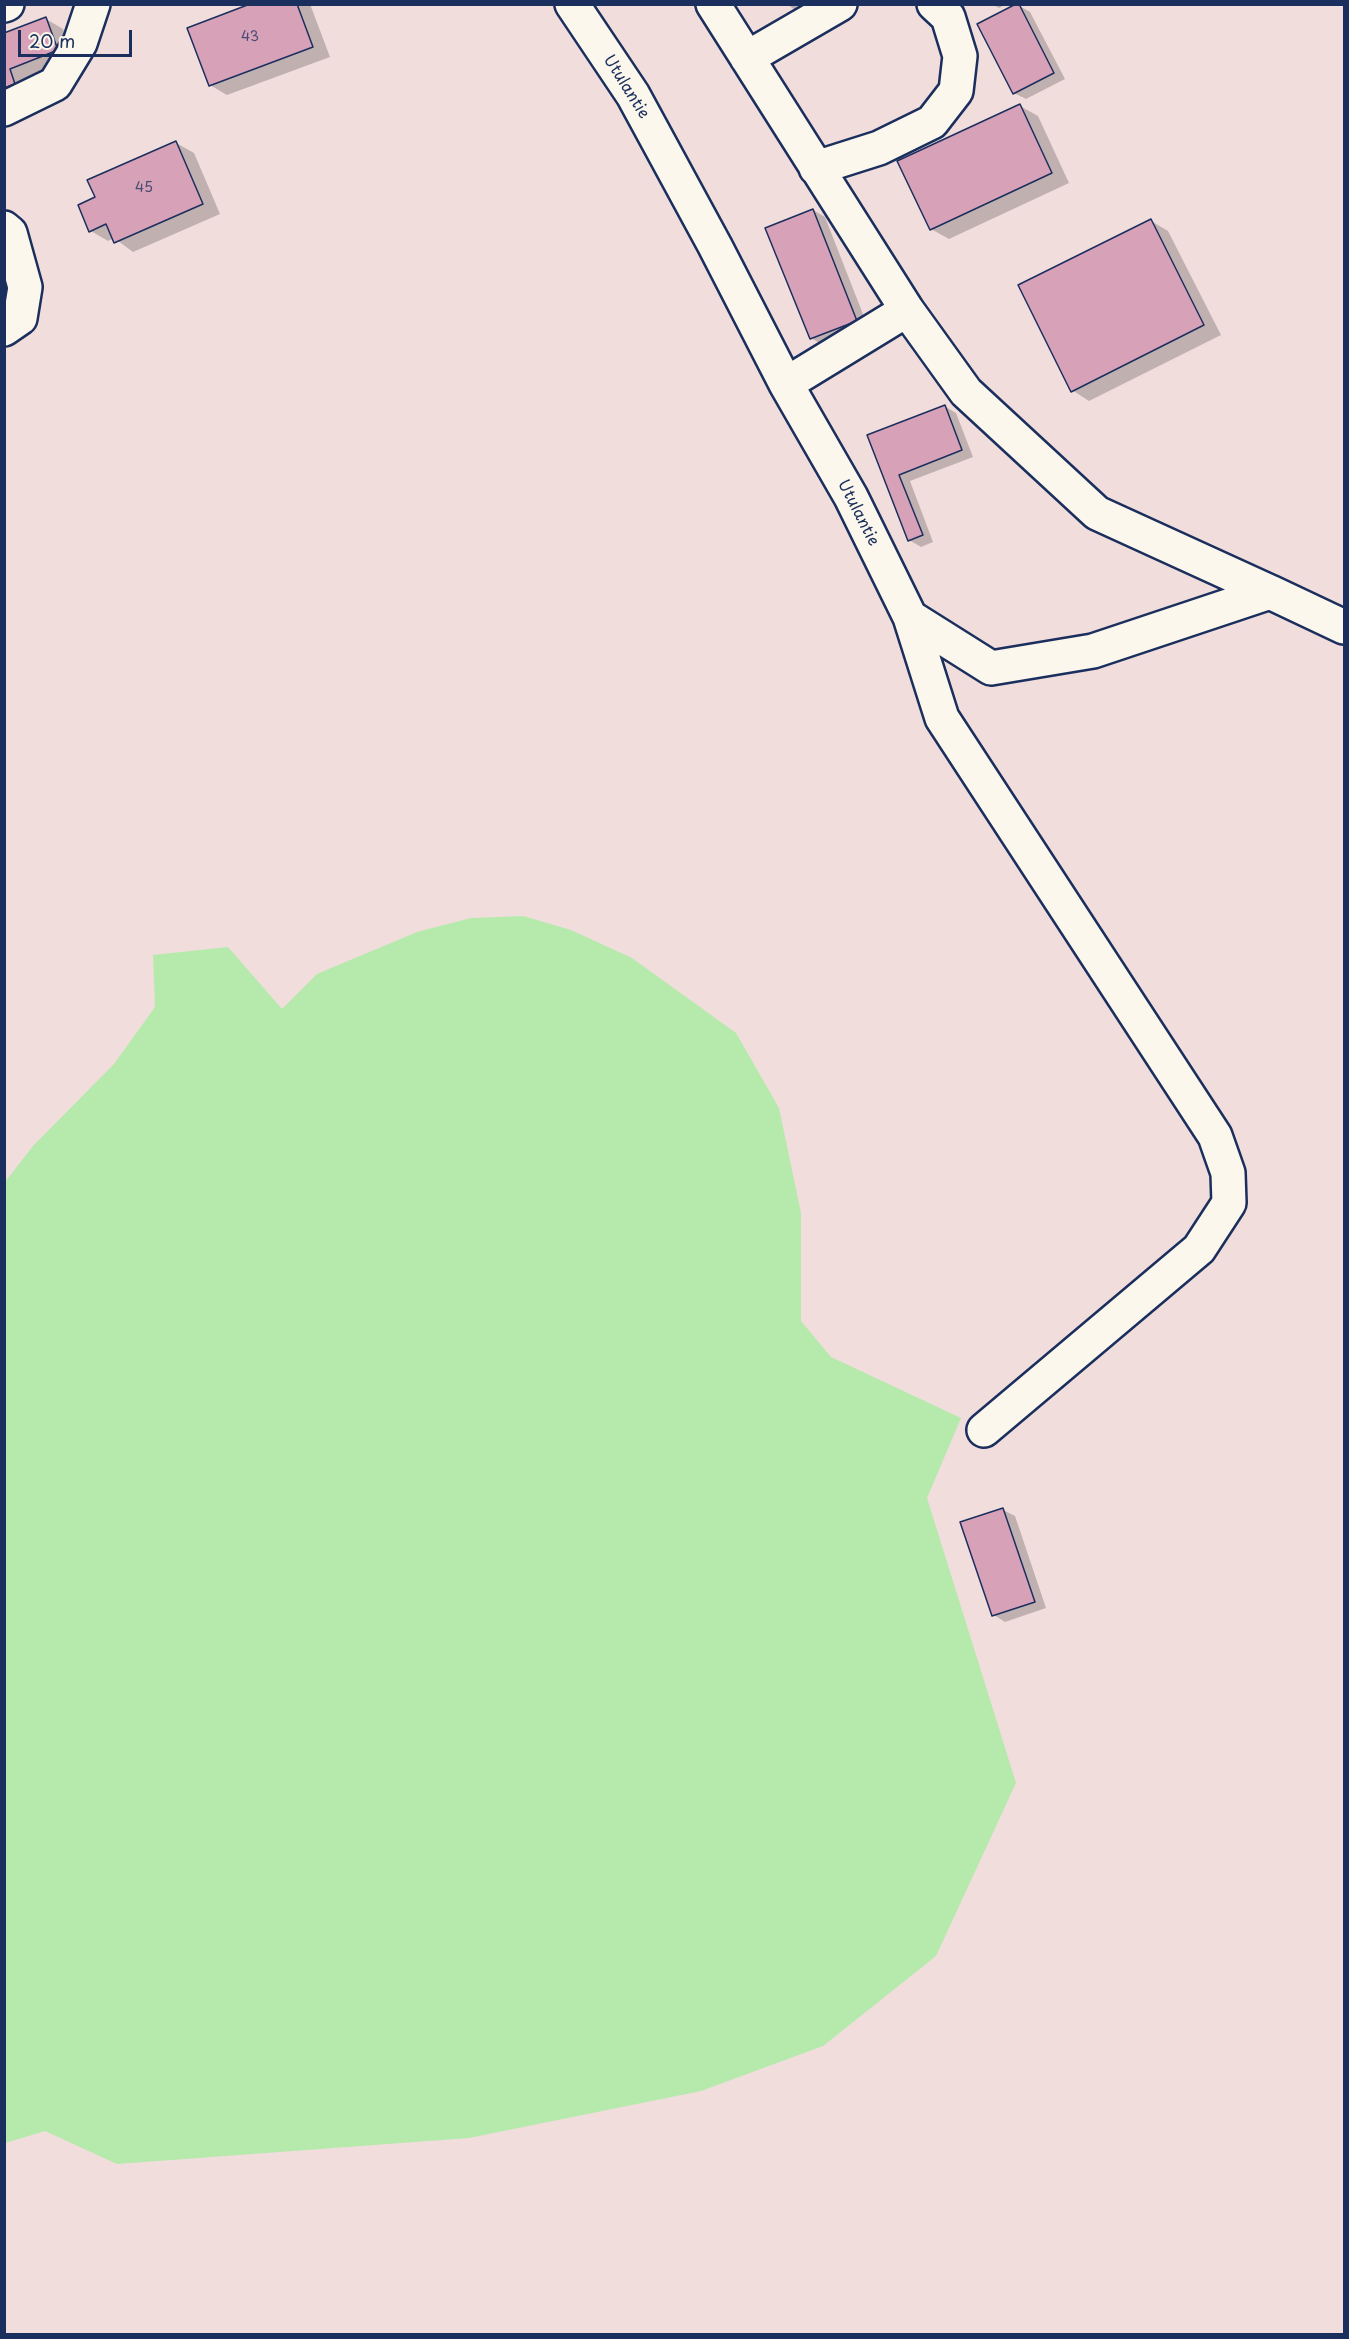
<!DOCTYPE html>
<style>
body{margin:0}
#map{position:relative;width:1349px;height:2339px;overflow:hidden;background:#f0dddc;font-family:"Playpen Sans",sans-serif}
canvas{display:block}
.frame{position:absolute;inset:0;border:6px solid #1b2f5e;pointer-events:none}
.scale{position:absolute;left:18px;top:30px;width:114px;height:27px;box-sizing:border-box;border:3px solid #1b2f5e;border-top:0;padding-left:8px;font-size:18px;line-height:21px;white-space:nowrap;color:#1b2f5e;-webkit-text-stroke:4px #fbf7ec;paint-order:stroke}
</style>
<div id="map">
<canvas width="1349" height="2339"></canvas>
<div class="frame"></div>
<div class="scale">20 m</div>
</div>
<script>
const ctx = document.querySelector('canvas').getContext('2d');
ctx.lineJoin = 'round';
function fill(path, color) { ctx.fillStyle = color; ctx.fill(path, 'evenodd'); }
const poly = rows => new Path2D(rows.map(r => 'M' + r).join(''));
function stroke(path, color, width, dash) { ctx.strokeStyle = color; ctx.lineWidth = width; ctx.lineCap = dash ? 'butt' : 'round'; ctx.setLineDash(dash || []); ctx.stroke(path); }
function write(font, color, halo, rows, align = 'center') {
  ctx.font = font + ' "Playpen Sans",sans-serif'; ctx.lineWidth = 5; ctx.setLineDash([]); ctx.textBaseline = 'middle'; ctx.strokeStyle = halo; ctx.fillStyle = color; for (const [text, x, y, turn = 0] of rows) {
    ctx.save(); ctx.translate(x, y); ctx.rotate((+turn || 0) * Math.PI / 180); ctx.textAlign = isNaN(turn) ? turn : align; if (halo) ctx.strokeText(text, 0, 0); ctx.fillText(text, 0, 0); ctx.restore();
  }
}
const green = poly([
 [523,916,571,930,632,958,736,1033,779,1108,801,1213,801,1321,831,1357,961,1418,927,1498,1016,1783,936,1956,823,2046,701,2091,469,2138,117,2164,45,2131,5,2143,5,1182,33,1146,114,1064,155,1007,153,955,228,947,282,1009,317,974,417,932,471,918]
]);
const shadow = poly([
 [254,4,310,4,330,57,227,95,210,85],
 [787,4,832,4,806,18],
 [992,4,1006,4,999,8],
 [1018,5,1030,12,1065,79,1026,99,1014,93],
 [46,19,63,29,75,60,27,79,32,94,4,104,4,35],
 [1020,106,1038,116,1069,183,949,239,931,229],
 [176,143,194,153,220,214,133,252,114,238,108,241,91,231],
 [813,210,825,217,868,327,823,345,811,338],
 [1151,221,1168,231,1221,335,1089,401,1072,390],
 [4,244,31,306,4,316],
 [944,406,956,413,973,457,910,481,933,542,921,547,909,540,869,436],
 [1003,1510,1015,1516,1046,1608,1005,1622,994,1615]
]);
const building = poly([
 [250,4,297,4,313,47,209,86,187,28,250,4],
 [1016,4,1019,4,1054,73,1013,94,977,24,1016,4],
 [46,17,58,50,10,69,15,84,4,88,4,33,46,17],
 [1020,104,1052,173,930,230,897,161,1020,104],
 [176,141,203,204,114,243,106,224,89,232,78,205,95,197,87,180,176,141],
 [813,209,857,321,810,339,765,228,813,209],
 [1151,219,1204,325,1071,392,1018,285,1151,219],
 [945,405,962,450,899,475,923,535,908,541,867,435,945,405],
 [1003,1508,1035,1602,992,1616,960,1522,1003,1508]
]);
const minor = poly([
 [572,4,633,95,715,246,786,384,851,497,910,617,991,668,1093,651,1270,592,1344,627],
 [713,4,907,310,966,392,1097,513,1270,592],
 [4,5,7,4],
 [747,58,840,4],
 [4,109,55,84,80,43,93,4],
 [816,168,879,148,932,122,956,91,960,56,948,17,934,4],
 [4,228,10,233,25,287,20,318,4,329],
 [786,384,907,310],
 [910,617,942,718,1215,1136,1228,1173,1229,1203,1199,1249,984,1430]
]);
const numberNames = [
 ["43",250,37],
 ["45",144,188]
];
const streetNames = [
 ["Utulantie",626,87,58],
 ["Utulantie",858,513,63]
];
fill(green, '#b5eaac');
fill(shadow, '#0003');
fill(building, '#d7a1b7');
stroke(building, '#1b2f5e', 1.5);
stroke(minor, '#1b2f5e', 38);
stroke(minor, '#fbf7ec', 33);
write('14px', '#4a4c74', null, numberNames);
write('16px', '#1b2f5e', '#fbf7ec', streetNames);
</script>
